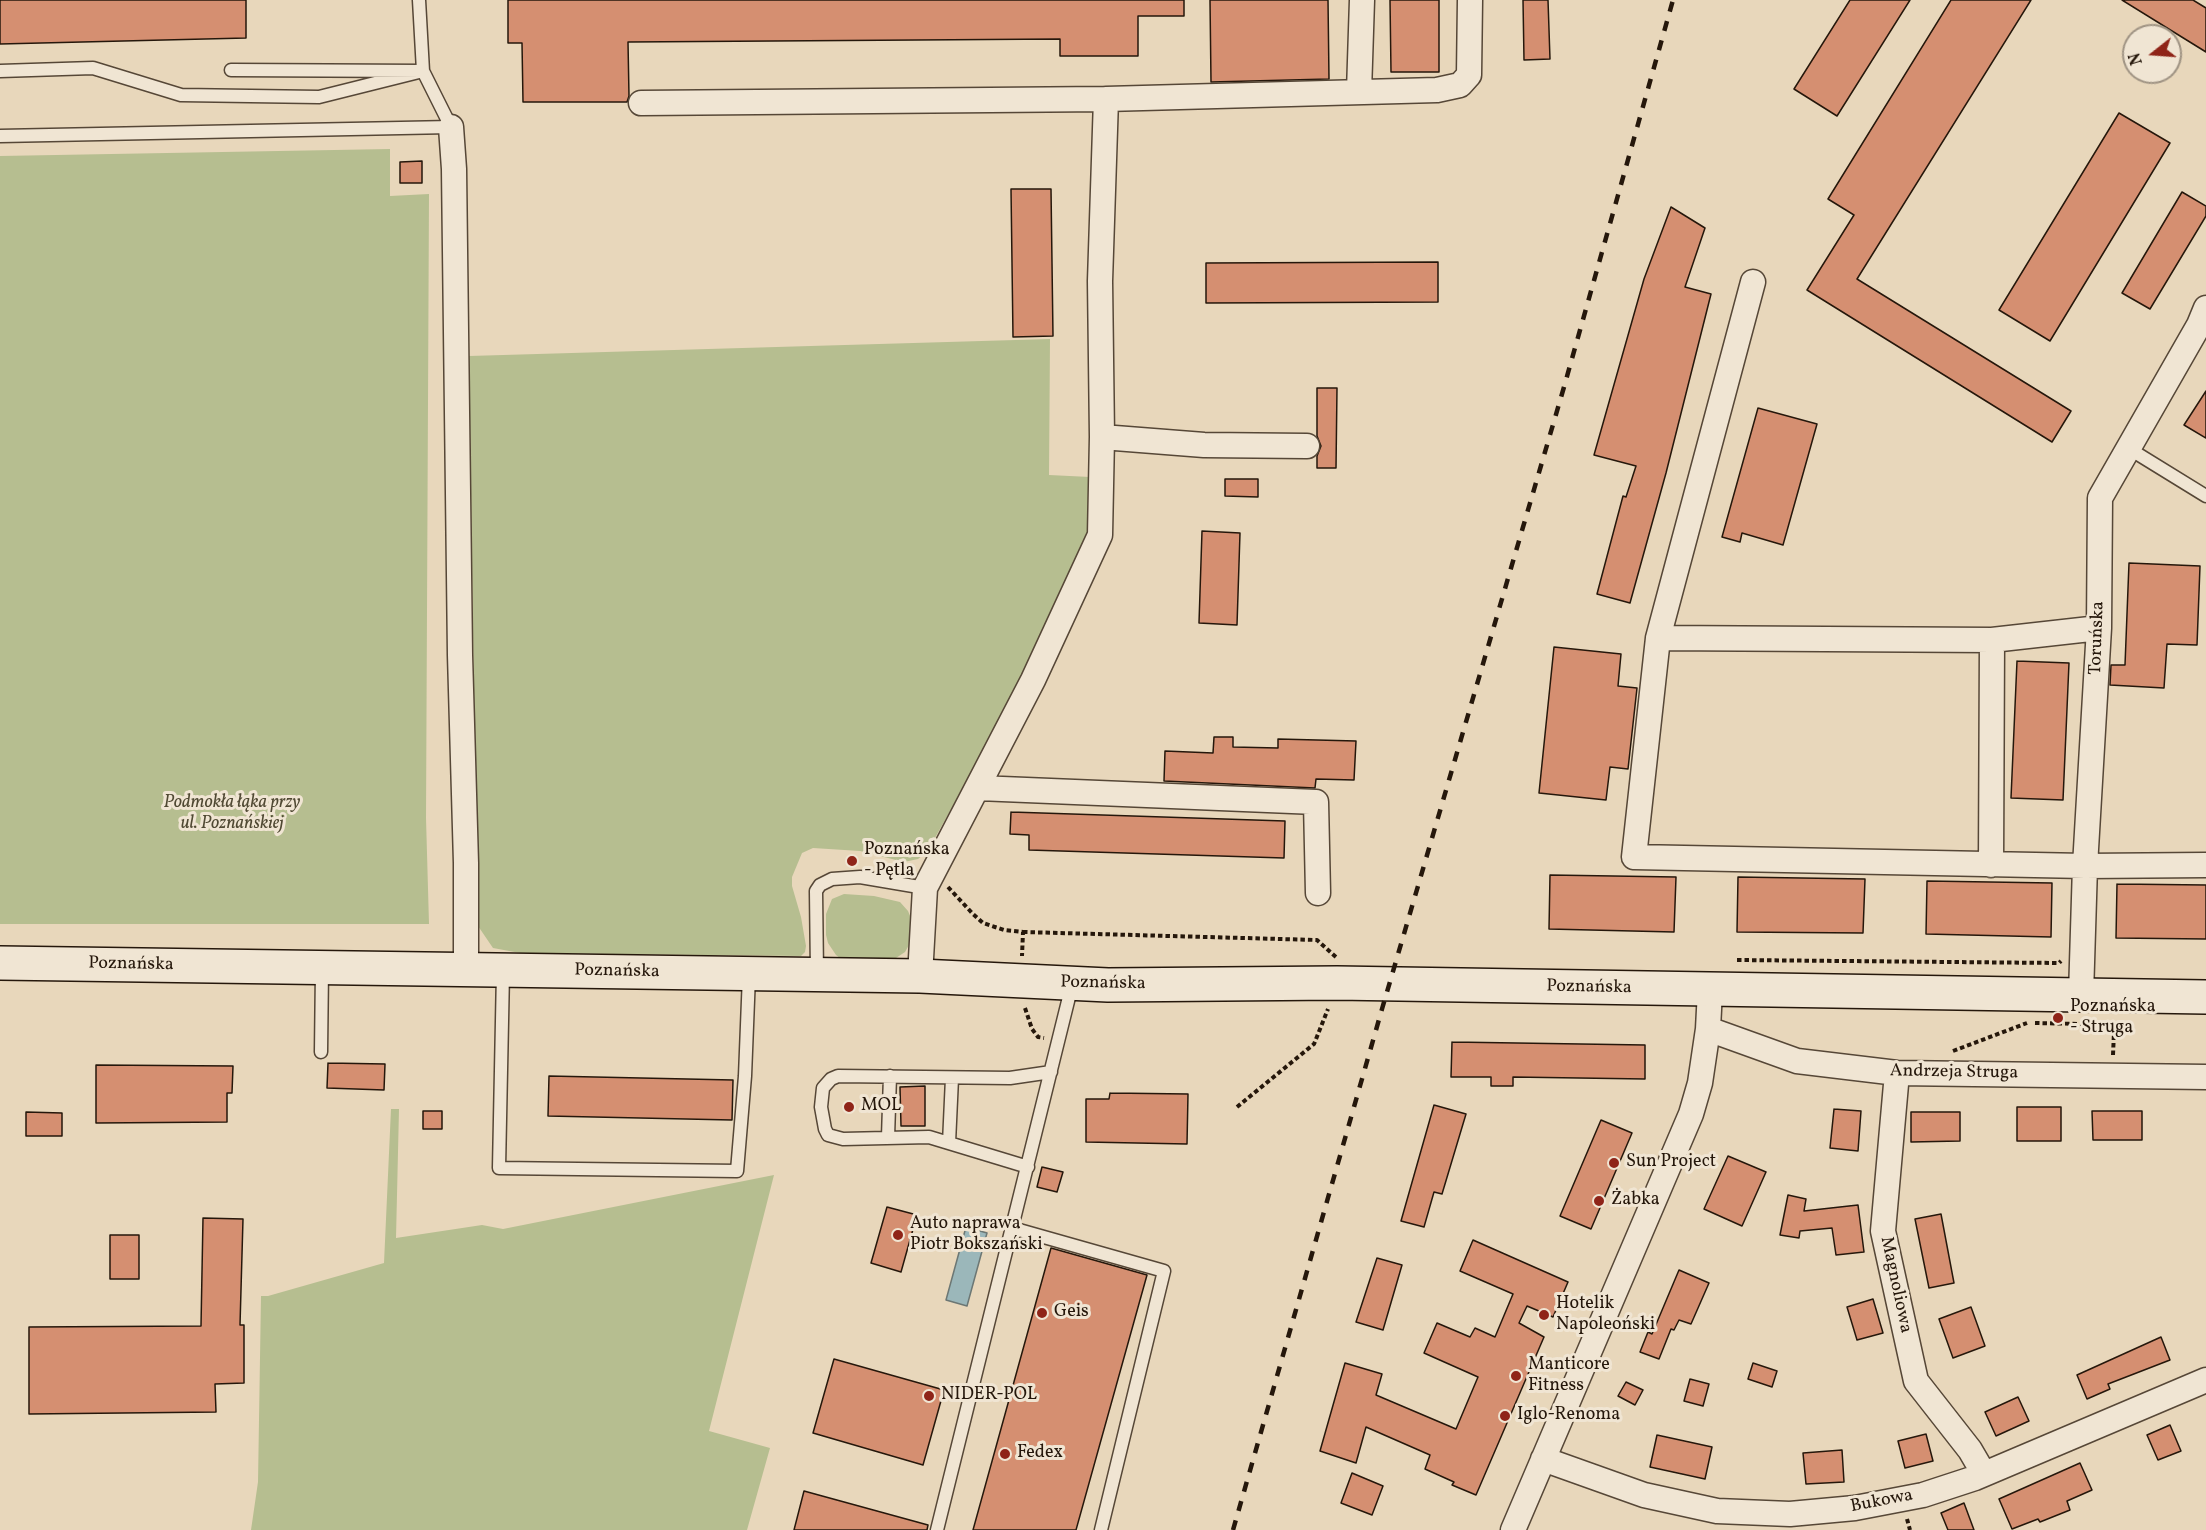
<!DOCTYPE html>
<meta charset="utf-8">
<style>
body{margin:0}
#map{position:relative;width:2206px;height:1530px;overflow:hidden;background:#e8d7bb;font-family:Vollkorn,serif}
canvas{display:block}
.north{position:absolute;left:2122px;top:24px;width:60px;height:60px;box-sizing:border-box;background:#f0e5d3;border:2px solid #9f9383;border-radius:50%;rotate:253deg;font-size:16px;font-weight:700;line-height:24px;text-align:center;color:#25170b}
.north::after{content:'';display:block;margin:auto;width:21px;height:27px;background:#8f2418;clip-path:polygon(50% 0,100% 100%,50% 72%,0 100%)}
</style>
<div id="map">
<canvas width="2206" height="1530"></canvas>
<div class="north">N</div>
</div>
<script>
const ctx = document.querySelector('canvas').getContext('2d');
ctx.lineJoin = 'round';
function fill(path, color) { ctx.fillStyle = color; ctx.fill(path, 'evenodd'); }
const poly = rows => new Path2D(rows.map(r => 'M' + r).join(''));
function stroke(path, color, width, dash) { ctx.strokeStyle = color; ctx.lineWidth = width; ctx.lineCap = dash ? 'butt' : 'round'; ctx.setLineDash(dash || []); ctx.stroke(path); }
function write(font, color, halo, rows, align = 'center') {
  ctx.font = font + ' Vollkorn,serif'; ctx.lineWidth = 6; ctx.setLineDash([]); ctx.textBaseline = 'middle'; ctx.strokeStyle = halo; ctx.fillStyle = color; for (const [text, x, y, turn = 0] of rows) {
    ctx.save(); ctx.translate(x, y); ctx.rotate((+turn || 0) * Math.PI / 180); ctx.textAlign = isNaN(turn) ? turn : align; if (halo) ctx.strokeText(text, 0, 0); ctx.fillText(text, 0, 0); ctx.restore();
  }
}
const green = poly([
 [390,149,390,196,429,194,426,818,429,924,0,924,0,156],
 [1050,339,1049,475,1090,477,1090,517,1085,546,1063,584,1020,679,972,772,927,852,918,859,904,862,860,851,813,848,802,853,792,877,792,886,801,917,806,946,805,952,801,956,520,953,493,948,478,926,477,912,469,356],
 [844,894,874,896,900,902,908,911,913,923,913,938,905,952,893,960,840,958,836,955,828,943,826,935,826,914,832,899],
 [391,1109,399,1109,396,1238,482,1225,503,1229,774,1175,709,1431,770,1448,747,1530,251,1530,258,1482,261,1296,268,1296,384,1263]
]);
const water = poly([
 [966,1227,987,1233,967,1306,946,1300,966,1227]
]);
const building = poly([
 [0,0,246,0,246,38,0,44,0,0],
 [508,0,1184,0,1184,16,1138,16,1138,56,1060,56,1060,39,628,42,629,96,627,102,523,102,522,43,508,43,508,0],
 [1210,0,1328,0,1329,79,1211,82,1210,0],
 [1390,0,1439,0,1439,72,1391,72,1390,0],
 [1523,0,1548,0,1550,59,1524,60,1523,0],
 [1850,0,1910,0,1837,116,1794,89,1850,0],
 [1951,0,2031,0,1857,279,2071,411,2052,442,1807,290,1854,215,1828,199,1951,0],
 [2122,0,2193,0,2206,8,2206,52,2122,0],
 [2119,113,2170,143,2050,341,1999,310,2119,113],
 [422,161,422,183,400,183,400,162,422,161],
 [1011,189,1051,189,1053,336,1013,337,1011,189],
 [2182,192,2206,206,2206,216,2150,309,2122,293,2182,192],
 [1671,207,1705,228,1685,287,1711,294,1666,473,1630,603,1597,594,1623,496,1626,497,1636,466,1594,455,1644,279,1671,207],
 [1438,262,1438,302,1206,303,1206,263,1438,262],
 [1317,388,1337,388,1336,468,1317,468,1317,456,1321,446,1317,436,1317,388],
 [2206,391,2206,438,2184,425,2206,391],
 [1758,408,1817,424,1783,545,1742,533,1740,542,1722,537,1758,408],
 [1225,479,1258,479,1258,497,1225,496,1225,479],
 [1202,531,1240,533,1237,625,1199,623,1202,531],
 [2129,563,2200,566,2197,645,2167,644,2164,688,2110,685,2111,665,2125,665,2129,563],
 [1554,647,1621,654,1618,686,1637,688,1628,769,1610,767,1606,800,1539,793,1554,647],
 [2017,661,2069,663,2063,800,2011,798,2017,661],
 [1214,737,1233,737,1233,747,1278,748,1278,739,1356,741,1354,780,1316,779,1315,788,1164,781,1165,751,1213,753,1214,737],
 [1011,812,1285,821,1284,858,1029,850,1029,835,1010,834,1011,812],
 [1550,875,1676,877,1674,932,1549,929,1550,875],
 [1738,877,1865,879,1863,933,1737,932,1738,877],
 [1927,881,2052,883,2051,937,1926,934,1927,881],
 [2117,884,2206,885,2206,939,2116,938,2117,884],
 [1452,1042,1645,1045,1645,1079,1513,1077,1513,1086,1491,1086,1491,1077,1451,1077,1452,1042],
 [328,1063,385,1064,384,1090,327,1088,328,1063],
 [96,1065,233,1066,232,1093,227,1093,227,1122,96,1123,96,1065],
 [549,1076,733,1080,732,1120,548,1116,549,1076],
 [925,1086,925,1126,901,1126,900,1087,925,1086],
 [1110,1093,1188,1094,1187,1144,1086,1142,1086,1099,1109,1099,1110,1093],
 [1434,1105,1466,1114,1442,1194,1434,1192,1424,1227,1401,1221,1434,1105],
 [2017,1107,2061,1107,2061,1141,2017,1141,2017,1107],
 [1834,1109,1861,1111,1858,1151,1830,1148,1834,1109],
 [423,1111,442,1111,442,1129,423,1129,423,1111],
 [2092,1111,2142,1111,2142,1140,2093,1140,2092,1111],
 [26,1112,62,1113,62,1136,26,1136,26,1112],
 [1911,1112,1960,1112,1960,1141,1911,1142,1911,1112],
 [1601,1120,1632,1133,1591,1229,1560,1216,1601,1120],
 [1728,1156,1766,1172,1742,1226,1704,1209,1728,1156],
 [1042,1167,1063,1172,1057,1192,1037,1187,1042,1167],
 [1788,1195,1806,1199,1804,1211,1858,1205,1864,1252,1836,1255,1832,1228,1800,1231,1799,1238,1780,1235,1788,1195],
 [887,1207,917,1215,901,1272,871,1263,887,1207],
 [1941,1214,1954,1283,1929,1288,1915,1219,1941,1214],
 [203,1218,243,1219,240,1325,244,1325,244,1383,215,1384,216,1412,29,1414,29,1327,201,1326,203,1218],
 [110,1235,139,1235,139,1279,110,1279,110,1235],
 [1473,1240,1568,1282,1553,1317,1527,1306,1519,1323,1544,1337,1476,1495,1452,1485,1454,1482,1425,1469,1430,1455,1366,1427,1356,1463,1320,1451,1345,1363,1382,1374,1376,1395,1456,1429,1478,1377,1424,1353,1437,1323,1470,1337,1475,1328,1495,1337,1513,1294,1460,1271,1473,1240],
 [1051,1248,1147,1275,1076,1530,973,1530,1051,1248],
 [1377,1258,1402,1265,1383,1330,1356,1322,1377,1258],
 [1679,1270,1709,1283,1691,1324,1679,1320,1674,1330,1671,1329,1659,1359,1640,1352,1648,1332,1652,1334,1679,1270],
 [1873,1299,1883,1333,1857,1340,1847,1307,1873,1299],
 [1971,1307,1985,1346,1953,1358,1939,1319,1971,1307],
 [2161,1337,2170,1360,2108,1384,2110,1389,2087,1399,2077,1375,2161,1337],
 [834,1359,944,1390,923,1465,813,1433,834,1359],
 [1753,1363,1777,1371,1772,1387,1748,1379,1753,1363],
 [1690,1379,1709,1384,1703,1406,1684,1401,1690,1379],
 [1626,1382,1643,1390,1635,1405,1618,1396,1626,1382],
 [2018,1397,2029,1421,1996,1436,1985,1412,2018,1397],
 [2170,1425,2181,1451,2158,1460,2147,1435,2170,1425],
 [1926,1434,1933,1461,1905,1468,1898,1441,1926,1434],
 [1657,1435,1712,1447,1705,1479,1650,1467,1657,1435],
 [1842,1450,1844,1482,1806,1484,1803,1453,1842,1450],
 [2080,1463,2092,1490,2067,1501,2070,1510,2040,1522,2038,1519,2012,1529,1999,1499,2080,1463],
 [1352,1473,1383,1486,1372,1515,1341,1503,1352,1473],
 [804,1491,928,1525,927,1530,794,1530,804,1491],
 [1964,1503,1974,1530,1948,1530,1941,1513,1964,1503]
]);
const path = poly([
 [948,887,973,914,983,923,1004,930,1023,932,1022,956],
 [1023,932,1317,940,1336,957],
 [1737,960,2059,963,2061,961],
 [1025,1008,1032,1029,1038,1037,1044,1038],
 [2035,1023,2083,1024,2114,1032],
 [1953,1051,2027,1023],
 [2113,1055,2114,1032,2126,1023],
 [1237,1107,1314,1044,1328,1009],
 [1907,1519,1910,1530]
]);
const service = poly([
 [0,71,93,68,181,95,319,97,423,71,419,0],
 [0,136,451,127,423,71,231,70],
 [2128,448,2206,496],
 [503,972,499,1168,737,1171,745,1076,749,975],
 [817,974,816,891,820,885,832,879,860,877,925,888],
 [321,1052,322,969],
 [888,1137,890,1076],
 [949,1143,952,1078],
 [1028,1167,929,1137,843,1139,828,1135,825,1129,821,1107,823,1088,831,1079,838,1076,1010,1078,1051,1072],
 [1012,1228,1164,1271,1101,1530],
 [937,1530,1072,985]
]);
const minor = poly([
 [1359,92,1362,0],
 [1106,99,1437,90,1460,85,1469,75,1470,0],
 [641,103,1106,99,1100,281,1102,437,1100,535,1033,680,925,888,920,976],
 [451,127,454,169,460,655,466,863,466,970],
 [1753,282,1658,638,1634,857,2085,866,2206,865],
 [1102,437,1204,445,1307,446],
 [1658,638,1992,640,2099,628],
 [978,788,1316,802,1318,893],
 [1991,865,1992,640],
 [1710,990,1708,1029,1797,1061,1897,1073,2206,1077],
 [2081,995,2085,866,2099,628,2100,498,2199,325,2206,308],
 [1897,1073,1883,1231,1916,1381,1970,1450,1984,1474],
 [1543,1459,1644,1495,1717,1511,1790,1514,1855,1508,1923,1495,1975,1478,2206,1380],
 [1513,1530,1691,1114,1700,1083,1708,1029]
]);
const secondary = poly([
 [0,963,920,976,1108,985,1337,983,2206,997]
]);
const rail = poly([
 [1233,1530,1382,1009,1564,387,1673,0]
]);
const markers = [
 [852,861,6,"#8f2418"],
 [2058,1018,6,"#8f2418"],
 [849,1107,6,"#8f2418"],
 [1614,1163,6,"#8f2418"],
 [1599,1201,6,"#8f2418"],
 [898,1235,6,"#8f2418"],
 [1042,1313,6,"#8f2418"],
 [1544,1315,6,"#8f2418"],
 [1516,1376,6,"#8f2418"],
 [929,1396,6,"#8f2418"],
 [1505,1416,6,"#8f2418"],
 [1005,1454,6,"#8f2418"]
];
const streetNames = [
 ["Toruńska",2098,638,-88],
 ["Poznańska",131,965,1],
 ["Poznańska",617,972,1],
 ["Poznańska",1103,984,1],
 ["Poznańska",1589,988,1],
 ["Andrzeja Struga",1954,1073,1],
 ["Magnoliowa",1895,1285,78],
 ["Bukowa",1882,1502,-11]
];
const parkNames = [
 ["Podmokła łąka przy",232,804],
 ["ul. Poznańskiej",232,825]
];
const poiNames = [
 ["Poznańska",864,851],
 ["- Pętla",864,872],
 ["Poznańska",2070,1008],
 ["- Struga",2070,1029],
 ["MOL",861,1107],
 ["Sun Project",1626,1163],
 ["Żabka",1611,1201],
 ["Auto naprawa",910,1225],
 ["Piotr Bokszański",910,1246],
 ["Hotelik",1556,1305],
 ["Napoleoński",1556,1326],
 ["Geis",1054,1313],
 ["Manticore",1528,1366],
 ["Fitness",1528,1387],
 ["NIDER-POL",941,1396],
 ["Iglo-Renoma",1517,1416],
 ["Fedex",1017,1454]
];
fill(green, '#b6be90');
fill(water, '#9bb7ba');
stroke(water, '#6c7774', 1.5);
fill(building, '#d58f71');
stroke(building, '#25170b', 1.5);
stroke(service, '#564737', 15);
stroke(minor, '#564737', 27);
stroke(secondary, '#25170b', 36);
stroke(path, '#25170b', 4, [4.5, 3]);
stroke(service, '#f0e5d3', 12);
stroke(minor, '#f0e5d3', 24);
stroke(secondary, '#f0e5d3', 33);
stroke(rail, '#25170b', 4.5, [10, 10]);
for (const [x, y, r, color] of markers) { const dot = new Path2D(); dot.arc(x, y, r, 0, 2 * Math.PI); ctx.fillStyle = color; ctx.fill(dot); stroke(dot, '#f0e5d3', 2); }
write('18px', '#25170b', '#f0e5d3', streetNames);
write('italic 18px', '#504933', '#f0e5d3', parkNames);
write('18px', '#25170b', '#f0e5d3', poiNames, 'left');
</script>
